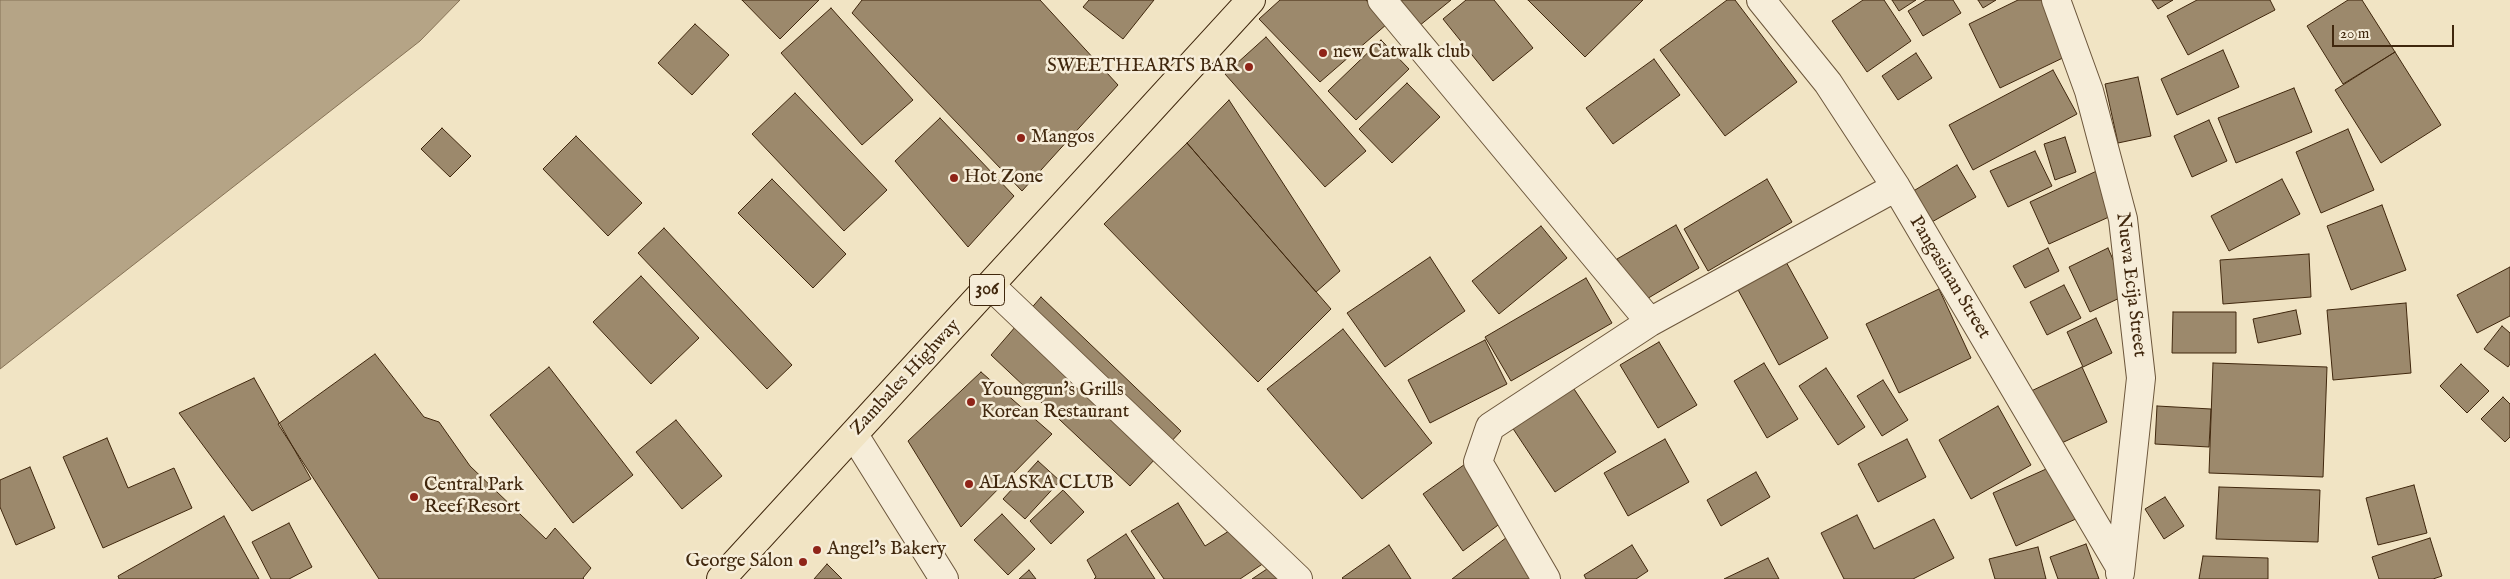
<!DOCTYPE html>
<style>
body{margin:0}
#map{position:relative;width:2510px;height:579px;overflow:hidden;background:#f1e4c4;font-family:"IM FELL English",serif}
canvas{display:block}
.scale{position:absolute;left:2332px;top:25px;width:122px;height:22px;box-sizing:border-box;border:2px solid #40270d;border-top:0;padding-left:6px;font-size:15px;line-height:18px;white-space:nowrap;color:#40270d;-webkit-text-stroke:4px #f6edd9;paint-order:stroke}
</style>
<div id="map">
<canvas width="2510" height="579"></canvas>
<div class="scale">20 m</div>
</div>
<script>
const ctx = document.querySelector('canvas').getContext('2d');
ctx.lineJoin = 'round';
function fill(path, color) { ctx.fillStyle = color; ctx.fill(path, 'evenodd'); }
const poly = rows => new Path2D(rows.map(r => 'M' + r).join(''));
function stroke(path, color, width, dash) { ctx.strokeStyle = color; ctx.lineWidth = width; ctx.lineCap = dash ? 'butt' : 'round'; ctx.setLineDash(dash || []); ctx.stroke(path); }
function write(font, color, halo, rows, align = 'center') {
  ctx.font = font + ' "IM FELL English",serif'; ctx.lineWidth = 5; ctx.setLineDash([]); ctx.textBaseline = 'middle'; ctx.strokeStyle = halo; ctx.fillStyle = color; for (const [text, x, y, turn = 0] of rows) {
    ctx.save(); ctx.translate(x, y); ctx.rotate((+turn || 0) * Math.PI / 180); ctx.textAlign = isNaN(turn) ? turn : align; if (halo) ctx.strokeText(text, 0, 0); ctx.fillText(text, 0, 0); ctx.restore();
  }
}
const water = poly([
 [0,0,460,0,420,41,0,369,0,0]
]);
const building = poly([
 [742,0,819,0,780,39,742,0],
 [862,0,1040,0,1118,85,1022,191,852,13,862,0],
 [1089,0,1154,0,1123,39,1083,7,1089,0],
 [1280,0,1366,0,1387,24,1320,82,1259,19,1280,0],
 [1397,0,1451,0,1419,26,1397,0],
 [1466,0,1494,0,1533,48,1493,81,1443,19,1466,0],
 [1528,0,1643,0,1585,57,1528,0],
 [1727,0,1735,0,1797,82,1725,136,1660,50,1727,0],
 [1863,0,1884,0,1911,41,1867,72,1832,21,1863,0],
 [1892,0,1916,0,1899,11,1892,0],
 [1926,0,1953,0,1961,13,1923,36,1908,11,1926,0],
 [1978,0,1996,0,1983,8,1978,0],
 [2018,0,2042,0,2069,55,2000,88,1969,24,2018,0],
 [2152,0,2173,0,2158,9,2152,0],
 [2197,0,2270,0,2275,10,2188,55,2167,16,2197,0],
 [2348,0,2362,0,2395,52,2343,84,2307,26,2348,0],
 [831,8,913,100,862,145,781,53,831,8],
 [695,24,729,55,692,95,658,63,695,24],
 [1266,37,1366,151,1325,187,1225,74,1266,37],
 [1381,40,1409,69,1356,120,1328,91,1381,40],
 [2223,50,2239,87,2177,115,2161,79,2223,50],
 [2395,52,2441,125,2381,163,2335,90,2395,52],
 [1916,53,1932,78,1898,100,1882,76,1916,53],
 [1654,59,1680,95,1613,144,1586,108,1654,59],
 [2053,70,2077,114,1973,170,1949,125,2053,70],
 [2138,77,2151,136,2118,143,2105,84,2138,77],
 [1407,83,1440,117,1392,163,1359,129,1407,83],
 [2294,88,2312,132,2236,163,2218,118,2294,88],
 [795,93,887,190,844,231,752,134,795,93],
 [1229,100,1340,271,1316,292,1187,143,1229,100],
 [940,118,1014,196,968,247,895,161,940,118],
 [2209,120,2227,161,2192,177,2174,136,2209,120],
 [442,128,471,156,450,177,421,149,442,128],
 [2348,129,2374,190,2321,213,2296,152,2348,129],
 [576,136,642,203,608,236,543,169,576,136],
 [2065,137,2076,172,2055,180,2044,144,2065,137],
 [1187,143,1331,309,1258,382,1104,224,1187,143],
 [2035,151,2052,186,2008,207,1990,171,2035,151],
 [1957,165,1976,197,1923,227,1905,196,1957,165],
 [2101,169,2120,212,2049,244,2030,202,2101,169],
 [772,179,846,254,813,288,738,213,772,179],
 [1767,179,1792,222,1708,271,1684,229,1767,179],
 [2282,179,2300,214,2229,251,2211,216,2282,179],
 [2382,205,2406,270,2351,290,2327,226,2382,205],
 [1676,225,1699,268,1645,300,1617,259,1676,225],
 [1541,226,1567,258,1499,314,1472,281,1541,226],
 [664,228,792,365,767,389,638,253,664,228],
 [2048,248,2059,271,2025,288,2013,266,2048,248],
 [2108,248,2128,294,2090,312,2069,267,2108,248],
 [2309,254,2311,297,2223,304,2220,260,2309,254],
 [1430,257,1465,311,1385,367,1347,313,1430,257],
 [1785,260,1828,338,1779,365,1737,288,1785,260],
 [2510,267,2510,316,2477,333,2457,295,2510,267],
 [641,276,699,338,651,384,593,322,641,276],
 [1586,278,1612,323,1511,381,1485,337,1586,278],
 [2064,285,2081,318,2047,335,2030,302,2064,285],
 [1939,289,1971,358,1899,393,1866,324,1939,289],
 [1041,297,1181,431,1130,486,991,355,1041,297],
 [2406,303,2411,373,2333,380,2327,310,2406,303],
 [2296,310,2301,334,2258,343,2253,319,2296,310],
 [2173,312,2236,312,2236,353,2172,353,2173,312],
 [2096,318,2112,353,2083,367,2067,332,2096,318],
 [2502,326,2510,333,2510,364,2508,367,2484,349,2502,326],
 [1343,329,1432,443,1362,499,1267,389,1343,329],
 [1485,340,1507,384,1430,423,1408,380,1485,340],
 [1659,342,1697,405,1658,428,1620,365,1659,342],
 [375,354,424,417,439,422,470,466,546,539,555,528,591,568,583,578,584,579,379,579,278,424,375,354],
 [1764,363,1798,419,1767,438,1734,381,1764,363],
 [2213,363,2327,367,2323,477,2209,473,2213,363],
 [2461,364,2489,391,2467,413,2440,386,2461,364],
 [549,367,633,475,573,523,490,415,549,367],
 [2082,367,2107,422,2053,447,2027,393,2082,367],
 [1826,368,1865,427,1838,445,1799,386,1826,368],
 [981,372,1052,434,961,527,908,441,981,372],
 [254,378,311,479,252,511,179,413,254,378],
 [1883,380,1908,420,1882,436,1857,396,1883,380],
 [1572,386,1616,452,1555,492,1502,412,1572,386],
 [2503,397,2510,404,2510,437,2505,442,2481,419,2503,397],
 [1998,406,2031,465,1971,499,1939,440,1998,406],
 [2157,406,2211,409,2209,447,2155,444,2157,406],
 [676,420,722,476,682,509,636,452,676,420],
 [107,438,128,488,174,468,192,508,103,548,63,457,107,438],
 [1665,439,1689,482,1628,516,1604,473,1665,439],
 [1907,439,1926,477,1878,502,1858,464,1907,439],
 [1038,461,1060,481,1025,519,1003,499,1038,461],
 [1468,462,1509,517,1463,551,1423,494,1468,462],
 [2055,465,2078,518,2016,546,1993,493,2055,465],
 [30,467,55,528,16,545,0,507,0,480,30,467],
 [1756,472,1770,497,1721,526,1707,500,1756,472],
 [2414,485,2427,533,2378,545,2366,498,2414,485],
 [2219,487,2320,490,2318,542,2216,539,2219,487],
 [1063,490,1084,512,1051,544,1030,521,1063,490],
 [2165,497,2184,526,2164,539,2145,509,2165,497],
 [1178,503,1205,546,1245,521,1270,559,1240,579,1164,579,1131,531,1178,503],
 [1002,514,1035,549,1008,575,974,540,1002,514],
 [1857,515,1874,549,1934,519,1954,558,1913,579,1844,579,1821,533,1857,515],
 [224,516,259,579,119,579,118,576,224,516],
 [289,523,312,567,289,579,271,579,252,542,289,523],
 [1515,531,1543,579,1452,579,1515,531],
 [1126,534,1155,579,1094,579,1096,577,1087,560,1126,534],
 [2430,538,2442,576,2433,579,2379,579,2372,557,2430,538],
 [2086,544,2099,579,2058,579,2050,557,2086,544],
 [1389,545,1411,579,1343,579,1342,578,1389,545],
 [1632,545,1648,571,1636,579,1586,579,1584,575,1632,545],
 [2038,547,2046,579,1995,579,1989,559,2038,547],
 [2203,556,2268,558,2268,579,2199,579,2203,556],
 [1768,558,1779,579,1724,579,1768,558],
 [1276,563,1285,579,1252,579,1276,563],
 [827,564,842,579,814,579,827,564],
 [1029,570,1036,579,1019,579,1029,570]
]);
const minor = poly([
 [1382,0,1650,322],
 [1761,0,1828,83,1896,187,2120,567],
 [2056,0,2089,91,2123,219,2141,378,2120,573],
 [991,286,1298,579],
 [854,435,944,579],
 [1546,579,1478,462,1490,427,1650,322,1896,187]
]);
const major = poly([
 [721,579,1251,0]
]);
const markers = [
 [1323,53,5,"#8f2418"],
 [1249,67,5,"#8f2418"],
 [1021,138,5,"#8f2418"],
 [954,178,5,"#8f2418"],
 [971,402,5,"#8f2418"],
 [969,484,5,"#8f2418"],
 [414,497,5,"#8f2418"],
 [817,550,5,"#8f2418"],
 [803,562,5,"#8f2418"]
];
const shields = [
 [987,290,35]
];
const shieldNames = [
 ["306",987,290]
];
const poiNames = [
 ["new Catwalk club",1333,53],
 ["SWEETHEARTS BAR",1239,67,"right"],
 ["Mangos",1031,138],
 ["Hot Zone",964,178],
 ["Younggun's Grills",981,391],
 ["Korean Restaurant",981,413],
 ["ALASKA CLUB",979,484],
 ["Central Park",424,486],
 ["Reef Resort",424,508],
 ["Angel's Bakery",827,550],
 ["George Salon",793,562,"right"]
];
const streetNames = [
 ["Pangasinan Street",1949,278,59],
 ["Nueva Ecija Street",2130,285,83],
 ["Zambales Highway",906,378,-47]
];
fill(water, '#b5a486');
stroke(water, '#867256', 1);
fill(building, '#9c896c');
stroke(building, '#40270d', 1);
stroke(minor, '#6c563b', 30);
stroke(major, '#40270d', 30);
stroke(minor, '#f6edd9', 28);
stroke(major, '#f1e4c4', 28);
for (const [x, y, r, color] of markers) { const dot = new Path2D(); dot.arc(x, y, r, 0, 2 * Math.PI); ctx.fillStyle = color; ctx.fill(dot); stroke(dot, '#f6edd9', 2); }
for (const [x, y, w] of shields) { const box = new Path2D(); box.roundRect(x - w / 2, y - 15.5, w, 31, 4); ctx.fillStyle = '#f6edd9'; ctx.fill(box); stroke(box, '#40270d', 1); }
write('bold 18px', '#40270d', null, shieldNames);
write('19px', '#40270d', '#f6edd9', poiNames, 'left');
write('19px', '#40270d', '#f6edd9', streetNames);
</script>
